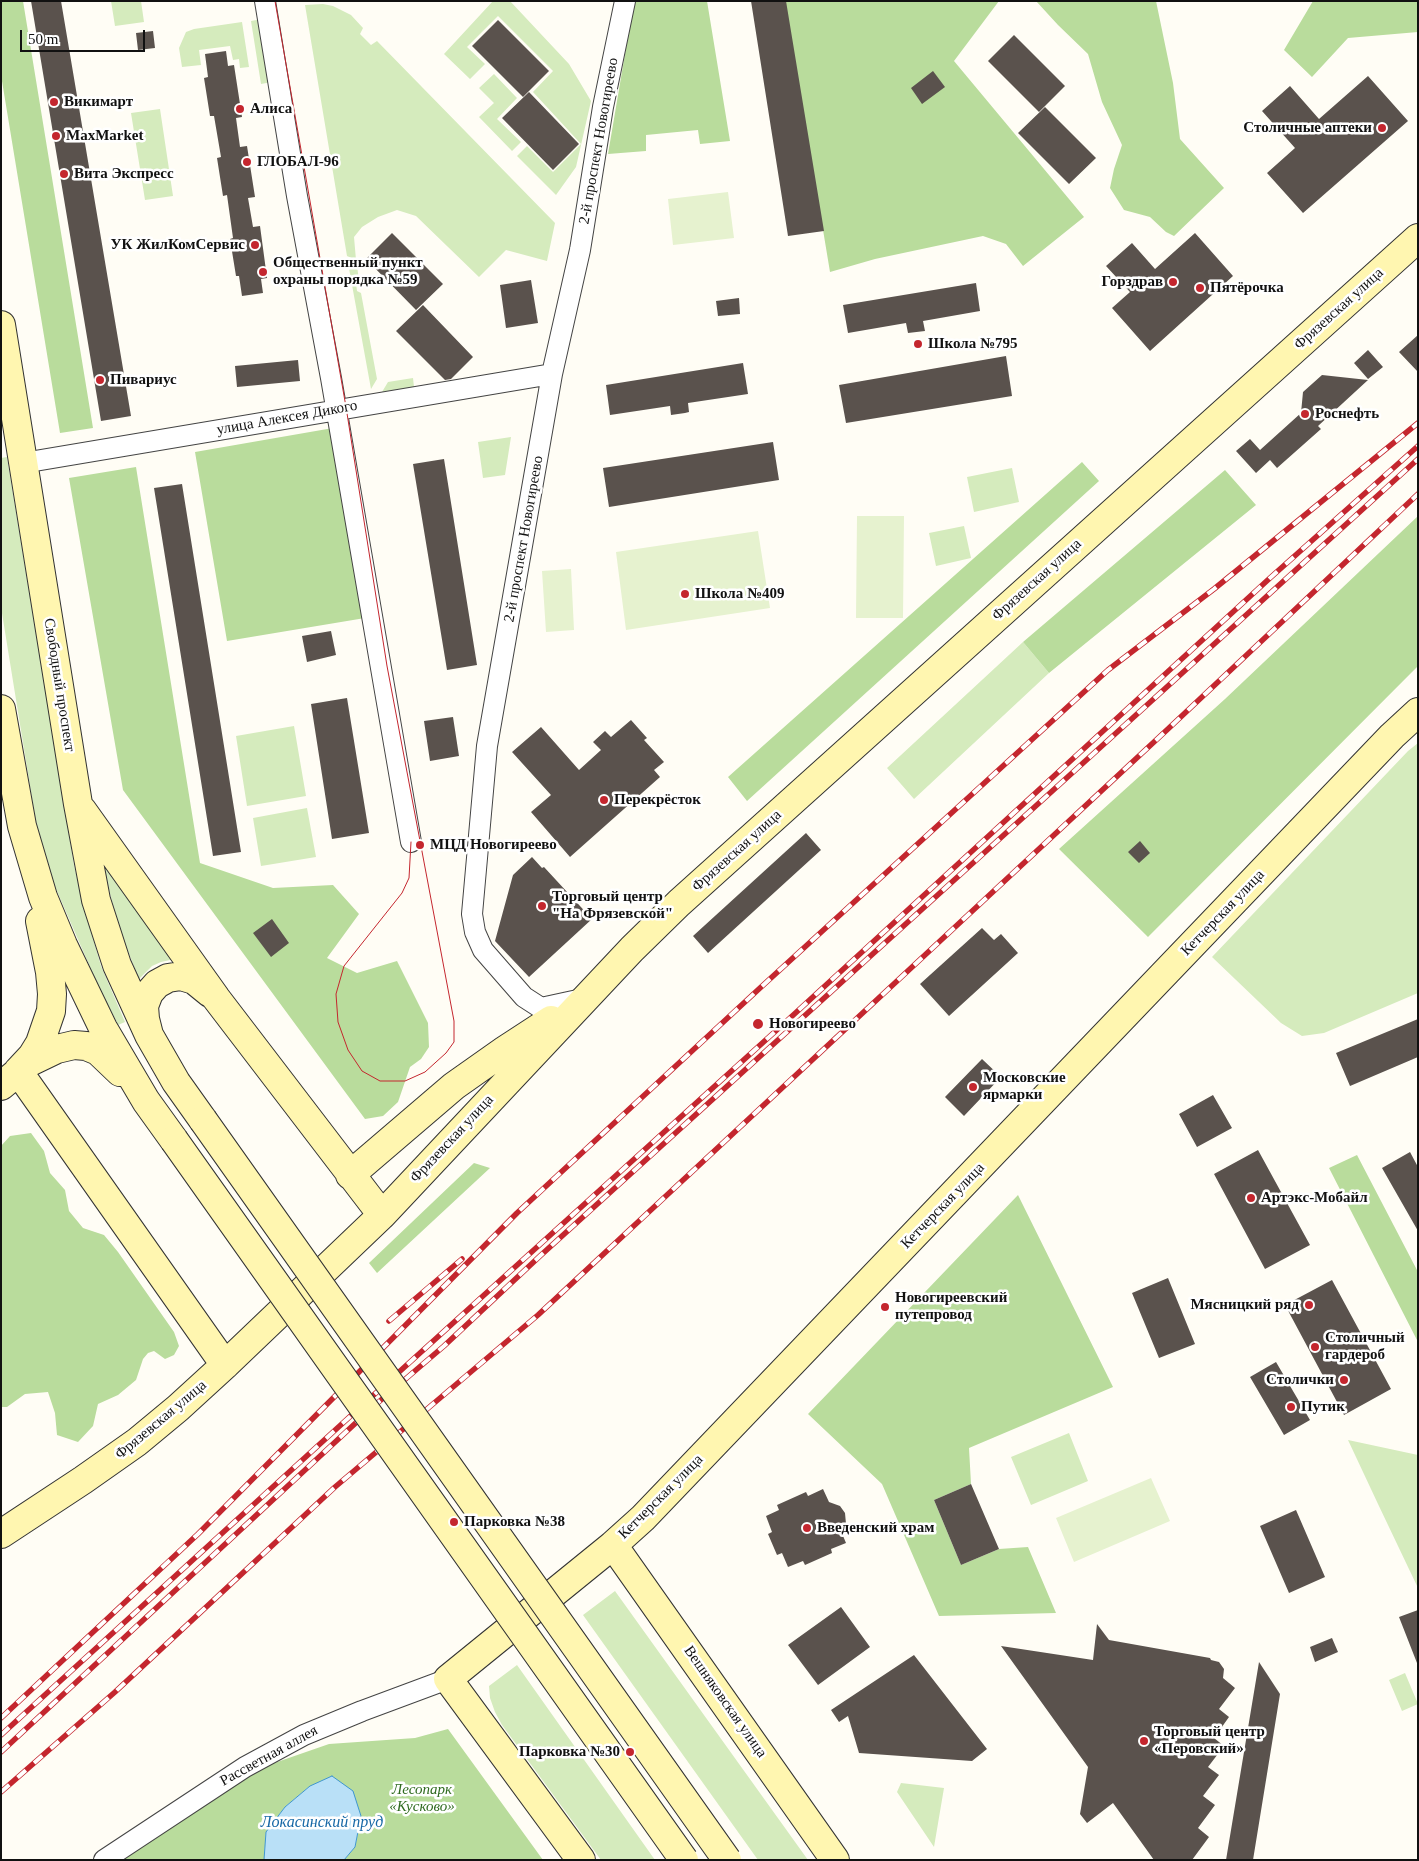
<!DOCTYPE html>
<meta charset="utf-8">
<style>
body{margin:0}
#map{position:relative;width:1419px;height:1861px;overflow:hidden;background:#fffdf5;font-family:"Times New Roman",serif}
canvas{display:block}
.frame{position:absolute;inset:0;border:2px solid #111;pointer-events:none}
.scale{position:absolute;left:20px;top:30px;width:125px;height:22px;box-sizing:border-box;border:2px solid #111;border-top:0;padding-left:6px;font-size:15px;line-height:18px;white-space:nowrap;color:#111;-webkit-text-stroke:4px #fff;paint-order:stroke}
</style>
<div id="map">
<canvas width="1419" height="1861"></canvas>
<div class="frame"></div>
<div class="scale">50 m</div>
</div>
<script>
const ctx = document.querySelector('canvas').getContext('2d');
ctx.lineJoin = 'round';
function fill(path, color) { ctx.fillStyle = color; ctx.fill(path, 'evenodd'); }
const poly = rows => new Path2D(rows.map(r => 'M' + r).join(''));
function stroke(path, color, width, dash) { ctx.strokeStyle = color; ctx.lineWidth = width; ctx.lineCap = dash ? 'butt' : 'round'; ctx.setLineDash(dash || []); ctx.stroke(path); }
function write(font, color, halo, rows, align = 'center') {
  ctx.font = font + ' "Times New Roman",serif'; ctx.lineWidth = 5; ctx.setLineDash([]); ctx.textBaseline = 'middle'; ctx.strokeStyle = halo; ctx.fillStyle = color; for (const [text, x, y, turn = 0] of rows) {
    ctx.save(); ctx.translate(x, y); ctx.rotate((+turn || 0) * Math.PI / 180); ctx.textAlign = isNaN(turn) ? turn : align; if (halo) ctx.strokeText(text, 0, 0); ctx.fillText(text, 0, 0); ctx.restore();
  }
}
const green = poly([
 [111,1,141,1,144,22,115,26],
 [493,1,510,1,569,64,591,101,576,167,556,195,517,156,527,146,553,172,581,144,533,92,553,71,498,16,467,47,485,64,470,79,444,54],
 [323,4,333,6,351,15,363,28,360,34,371,45,377,41,555,223,547,261,506,250,479,277,416,216,397,210,378,217,362,227,354,237,356,260,347,256,305,5],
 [262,19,272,82,261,84,251,21],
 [242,22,249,67,240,68,239,59,233,60,230,46,199,50,201,65,182,67,179,48,186,32,194,29],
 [494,74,517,98,497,119,521,142,512,151,479,117,494,103,479,88],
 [160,109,173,196,145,200,131,113],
 [348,263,357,266,359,280,356,283,357,291,361,293,377,379,371,389],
 [413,378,414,387,382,392,388,382],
 [511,437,505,475,483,478,478,442],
 [7,457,74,865,83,904,101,966,125,1022,118,1025,97,983,56,889,43,853,35,817,1,607,1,458],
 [1012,468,1019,502,974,512,967,477],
 [964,526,971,558,936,566,929,533],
 [1023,642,1049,673,914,799,887,768],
 [294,726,306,796,247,806,236,736],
 [1418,743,1418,993,1324,1033,1302,1036,1281,1023,1212,957,1408,751],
 [307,808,316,857,261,866,253,818],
 [101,858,179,961,170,960,161,962,152,966,139,979,119,929],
 [1069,1433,1088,1481,1031,1505,1011,1457],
 [1348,1440,1418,1455,1418,1588,1378,1504],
 [615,1591,808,1860,758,1860,583,1615],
 [517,1665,655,1860,601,1860,502,1725,495,1712,490,1698,489,1686],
 [1405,1673,1418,1704,1402,1711,1389,1680],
 [901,1783,944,1788,934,1847,897,1792]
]);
const forest = poly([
 [1,1,23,1,93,428,60,433,1,75],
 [634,1,707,1,730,141,700,144,698,130,646,135,646,151,608,154],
 [785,1,999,1,954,61,1084,217,1023,266,1006,244,983,236,875,259,830,272],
 [1036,1,1156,1,1173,83,1180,139,1224,188,1174,236,1166,232,1150,217,1124,210,1110,188,1114,169,1122,145,1102,102,1088,54,1058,25],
 [1313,1,1418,1,1418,32,1348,38,1312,77,1284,50],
 [333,428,365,618,227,641,195,452],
 [1082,462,1099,481,747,801,728,777],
 [136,467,200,863,273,888,333,885,359,914,327,958,357,973,397,961,428,1023,429,1047,421,1059,410,1067,398,1102,383,1116,365,1119,123,790,69,478],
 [1225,470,1256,505,1049,673,1023,642],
 [1418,516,1418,666,1148,937,1059,849,1225,699],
 [31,1133,44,1151,50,1173,65,1190,69,1211,83,1228,104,1235,118,1252,174,1332,179,1346,174,1355,165,1359,154,1351,148,1353,143,1359,136,1380,118,1395,98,1404,93,1426,78,1442,57,1435,55,1413,48,1392,25,1394,7,1407,1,1407,1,1146,10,1136],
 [1357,1155,1418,1272,1418,1342,1329,1168],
 [474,1163,490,1168,377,1273,369,1263],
 [1018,1195,1113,1387,969,1448,971,1484,934,1500,961,1565,999,1549,1028,1547,1056,1613,939,1616,882,1484,808,1414],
 [448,1729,543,1860,344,1860,355,1847,361,1816,310,1786,285,1807,266,1832,264,1860,123,1860,257,1769,329,1744,415,1738]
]);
const pitch = poly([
 [728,192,734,238,673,245,668,199],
 [857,516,904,516,903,618,856,618],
 [758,531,770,608,626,630,616,552],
 [571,569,574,630,546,632,542,571],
 [1151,1478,1170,1521,1074,1562,1056,1518]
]);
const water = poly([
 [332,1776,353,1791,361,1816,355,1847,344,1860,264,1860,266,1832,285,1807,310,1786,332,1776]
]);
const building = poly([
 [31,1,61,1,131,416,101,421],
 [751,1,786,1,824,231,788,236],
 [498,20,549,71,523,97,472,46],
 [153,31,155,48,138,50,136,33],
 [1014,35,1065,86,1039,112,988,61],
 [226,51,228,66,234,65,242,117,236,118,240,147,247,146,255,197,248,198,253,227,260,226,267,278,261,279,263,293,242,296,239,276,236,276,230,239,233,238,227,195,223,196,217,158,221,157,214,116,210,116,204,78,208,77,205,54],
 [933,71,945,87,922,104,911,88],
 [1368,76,1408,121,1303,213,1267,173,1295,148,1262,111,1290,86,1319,119],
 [529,92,579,144,553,170,502,118],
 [1045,107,1096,158,1069,184,1018,133],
 [392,233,443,284,416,310,366,259],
 [1195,233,1233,276,1150,351,1112,308,1130,292,1106,266,1132,243,1155,269],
 [531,280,538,323,506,328,500,285],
 [976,283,980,311,923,321,925,331,908,333,906,323,848,333,843,305],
 [739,298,740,314,718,316,716,301],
 [423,305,473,357,451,379,445,380,396,331],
 [1418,335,1418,372,1399,352],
 [1368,350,1383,367,1368,379,1354,363],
 [1006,356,1012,396,846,423,839,385],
 [298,360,300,381,237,387,235,366],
 [743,363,748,394,688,403,689,412,685,413,671,415,670,406,610,415,606,385],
 [1322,375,1368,380,1318,426,1321,429,1277,468,1270,460,1256,473,1236,451,1250,439,1260,450,1301,413,1303,392],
 [773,442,779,480,609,507,603,468],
 [444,459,477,665,447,670,413,464],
 [182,484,241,852,213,856,154,488],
 [331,631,336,655,307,662,302,636],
 [347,698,369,833,332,839,311,704],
 [453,717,459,756,430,761,424,721],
 [631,720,647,738,644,740,664,762,654,770,660,777,570,857,531,812,551,795,512,752,541,727,579,770,601,750,593,742,605,731,611,737],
 [806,833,821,850,708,953,693,936],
 [1140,841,1150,853,1139,863,1128,852],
 [532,857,542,868,544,867,592,919,529,977,495,941,513,875],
 [272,919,289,943,271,957,253,933],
 [982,928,994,940,1001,934,1018,953,949,1016,920,984],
 [1418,1019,1418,1057,1350,1086,1336,1053],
 [982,1059,1001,1077,964,1116,945,1097],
 [1213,1095,1232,1128,1197,1147,1179,1114],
 [1258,1150,1310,1245,1265,1269,1214,1174],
 [1410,1152,1418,1167,1418,1231,1382,1168],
 [1168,1278,1195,1344,1159,1358,1132,1293],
 [1332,1280,1391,1389,1344,1415,1285,1305],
 [1276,1362,1310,1420,1284,1435,1250,1377],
 [971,1484,999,1549,961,1565,934,1500],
 [823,1489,829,1502,840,1506,845,1513,846,1524,841,1531,846,1543,831,1549,832,1553,805,1565,803,1561,788,1567,782,1553,777,1555,768,1534,772,1532,766,1516,779,1510,777,1505,806,1492,808,1496],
 [1296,1510,1325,1577,1289,1593,1260,1526],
 [841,1607,870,1647,818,1685,788,1645],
 [1418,1610,1418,1663,1417,1663,1399,1617],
 [1097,1624,1109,1640,1210,1658,1211,1660,1219,1662,1224,1669,1223,1678,1235,1688,1219,1709,1229,1717,1214,1738,1224,1746,1208,1767,1219,1775,1203,1796,1215,1805,1198,1828,1209,1837,1192,1860,1154,1860,1113,1803,1087,1823,1080,1814,1088,1767,1001,1646,1093,1660],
 [1332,1638,1338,1652,1315,1662,1310,1647],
 [914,1655,987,1749,972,1761,859,1753,848,1716,839,1722,831,1710],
 [1259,1662,1280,1694,1253,1860,1226,1860]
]);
const street = poly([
 [265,1,297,196,331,378,411,842],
 [23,463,552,374],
 [587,998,541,1008,524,997,483,950,475,932,472,914,487,746,552,374,580,250,603,107,625,1],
 [104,1860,245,1767,304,1735,362,1711,448,1679]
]);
const secondary = poly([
 [1,325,78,804,96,900,117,965,149,1035],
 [1,709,22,826,43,897,63,945,103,1028,146,1101,174,1140],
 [82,810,216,998,382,1215],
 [18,1071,225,1365],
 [18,1071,32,1056,40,1043,51,1011,52,994,50,972,40,921],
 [1,1086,30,1062,57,1049,74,1045,86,1046,98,1051,120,1072],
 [203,1120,176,1082,149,1035,145,1019,144,1006,149,993,157,984,168,978,181,976,194,980,210,993],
 [350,1175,454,1086,505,1050,551,1020],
 [1,1534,83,1480,137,1442,178,1408,225,1365,382,1215,632,949,679,903,1418,238],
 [613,1545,835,1860],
 [581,1860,448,1679,613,1545,643,1518,1392,736,1418,712]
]);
const tram = poly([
 [275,1,346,407,387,666,454,1021,454,1042,446,1053,425,1072,405,1081,380,1081,362,1071,348,1050,338,1022,336,994,344,966,402,893,409,878,411,842]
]);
const rail = poly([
 [389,1321,462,1259],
 [1,1718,198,1534,517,1213,760,988,1108,670,1214,589,1418,423],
 [1,1735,367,1401,790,1018,1270,578,1418,446],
 [1,1752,374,1406,444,1346,540,1256,1418,459],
 [1,1792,115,1692,335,1487,538,1315,1169,728,1418,494]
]);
const secondaryBridge = poly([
 [203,1120,727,1860],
 [174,1140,684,1860]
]);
const markers = [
 [54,102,5,"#c4262e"],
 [240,109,5,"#c4262e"],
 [1382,128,5,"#c4262e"],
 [56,136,5,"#c4262e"],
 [247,162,5,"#c4262e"],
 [64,174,5,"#c4262e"],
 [255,245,5,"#c4262e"],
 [263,272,5,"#c4262e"],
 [1173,282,5,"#c4262e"],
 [1200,288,5,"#c4262e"],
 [918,344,5,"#c4262e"],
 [100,380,5,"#c4262e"],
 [1305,414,5,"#c4262e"],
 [685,594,5,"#c4262e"],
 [604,800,5,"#c4262e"],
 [420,845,5,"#c4262e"],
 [542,906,5,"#c4262e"],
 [758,1024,6,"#c4262e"],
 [973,1087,5,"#c4262e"],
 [1251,1198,5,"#c4262e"],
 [1309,1305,5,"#c4262e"],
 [885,1307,5,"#c4262e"],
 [1315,1347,5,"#c4262e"],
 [1344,1380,5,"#c4262e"],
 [1291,1407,5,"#c4262e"],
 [454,1522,5,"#c4262e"],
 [807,1528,5,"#c4262e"],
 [1144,1741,5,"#c4262e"],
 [630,1752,5,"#c4262e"]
];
const poiNames = [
 ["Викимарт",64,102],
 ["Алиса",250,109],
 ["Столичные аптеки",1372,128,"right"],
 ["MaxMarket",66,136],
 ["ГЛОБАЛ-96",257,162],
 ["Вита Экспресс",74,174],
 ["УК ЖилКомСервис",245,245,"right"],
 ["Общественный пункт",273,263],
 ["охраны порядка №59",273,280],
 ["Горздрав",1163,282,"right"],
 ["Пятёрочка",1210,288],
 ["Школа №795",928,344],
 ["Пивариус",110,380],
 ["Роснефть",1315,414],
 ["Школа №409",695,594],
 ["Перекрёсток",614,800],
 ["МЦД Новогиреево",430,845],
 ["Торговый центр",552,897],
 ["\"На Фрязевской\"",552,914],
 ["Новогиреево",769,1024],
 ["Московские",983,1078],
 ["ярмарки",983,1095],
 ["Артэкс-Мобайл",1261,1198],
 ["Новогиреевский",895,1298],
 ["путепровод",895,1315],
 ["Мясницкий ряд",1299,1305,"right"],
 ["Столичный",1325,1338],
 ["гардероб",1325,1355],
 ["Столички",1334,1380,"right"],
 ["Путик",1301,1407],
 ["Парковка №38",464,1522],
 ["Введенский храм",817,1528],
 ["Торговый центр",1154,1732],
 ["«Перовский»",1154,1749],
 ["Парковка №30",620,1752,"right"]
];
const streetNames = [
 ["2-й проспект Новогиреево",599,141,-80],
 ["Фрязевская улица",1339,309,-42],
 ["улица Алексея Дикого",287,418,-10],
 ["2-й проспект Новогиреево",524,539,-80],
 ["Фрязевская улица",1037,580,-42],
 ["Свободный проспект",59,685,81],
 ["Фрязевская улица",737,851,-42],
 ["Кетчерская улица",1223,913,-46],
 ["Фрязевская улица",452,1139,-47],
 ["Кетчерская улица",943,1206,-46],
 ["Фрязевская улица",161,1420,-40],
 ["Кетчерская улица",661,1497,-45],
 ["Вешняковская улица",725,1702,55],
 ["Рассветная аллея",269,1756,-29]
];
const parkNames = [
 ["Лесопарк",422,1790],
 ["«Кусково»",422,1807]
];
const waterNames = [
 ["Локасинский пруд",322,1823]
];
fill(green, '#d5ebbd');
fill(forest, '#b9dc9c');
fill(pitch, '#e6f2cf');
fill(water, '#b9e0f7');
stroke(water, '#3f96cf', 1);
fill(building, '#5a524d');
stroke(street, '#444', 22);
stroke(secondary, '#333', 30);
stroke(street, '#fff', 20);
stroke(secondary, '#fff6b0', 28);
stroke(tram, '#c4262e', 1);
stroke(rail, '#c4262e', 5.5);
stroke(rail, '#fff', 4, [11]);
stroke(secondaryBridge, '#333', 30, []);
stroke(secondaryBridge, '#fff6b0', 28);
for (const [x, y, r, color] of markers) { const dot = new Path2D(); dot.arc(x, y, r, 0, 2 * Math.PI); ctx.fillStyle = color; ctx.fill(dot); stroke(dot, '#fff', 2); }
write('bold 15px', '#111', '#fff', poiNames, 'left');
write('15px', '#111', '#fff', streetNames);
write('italic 15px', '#2f6b1f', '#fff', parkNames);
write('italic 16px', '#1768a6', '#fff', waterNames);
</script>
